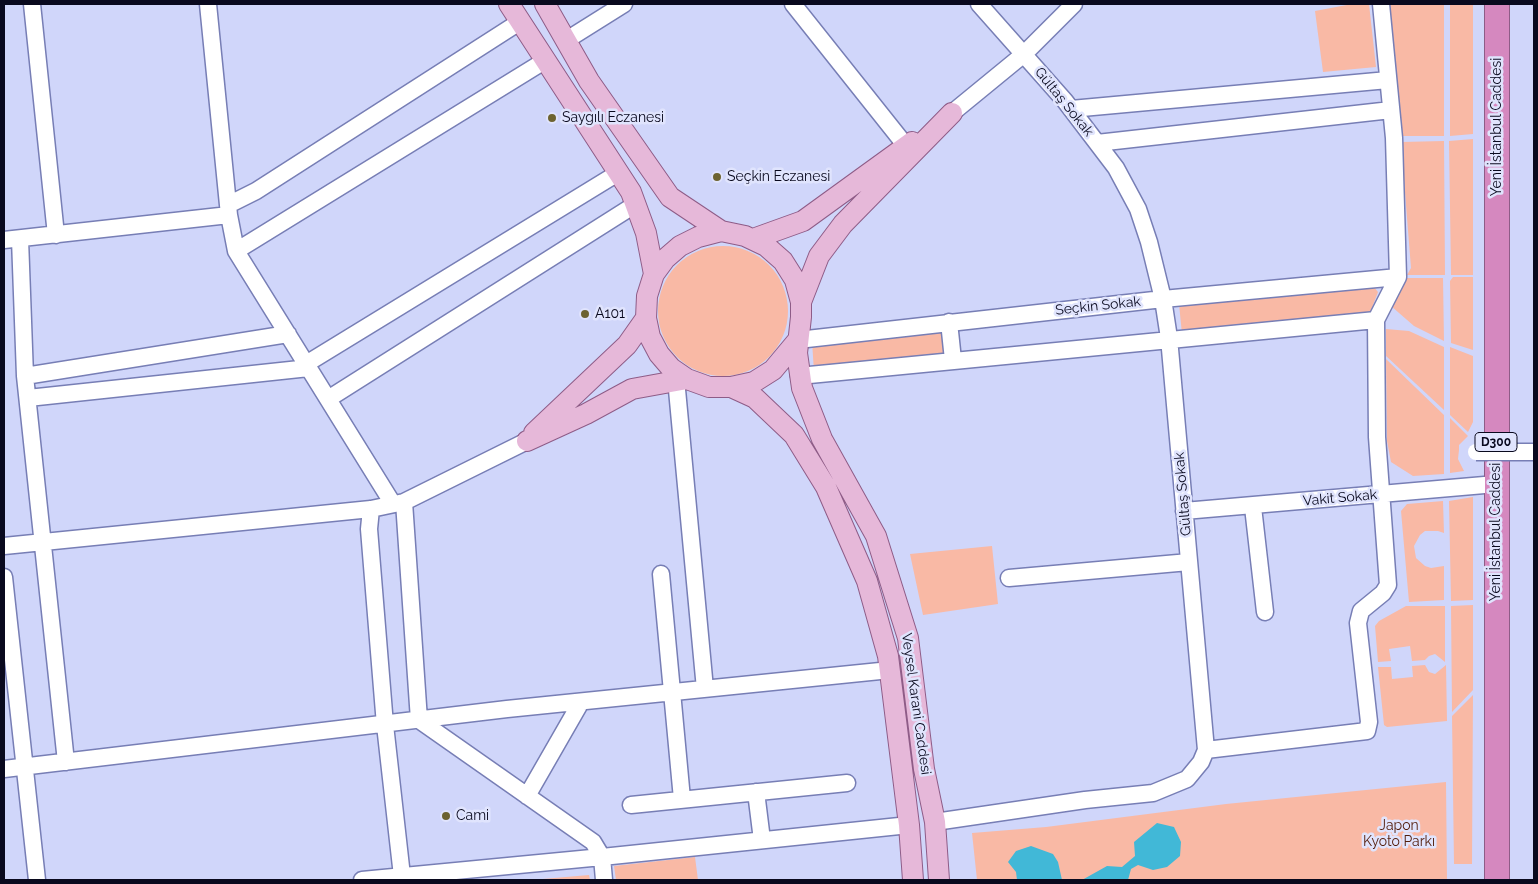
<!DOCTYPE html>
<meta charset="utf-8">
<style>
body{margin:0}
#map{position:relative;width:1538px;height:884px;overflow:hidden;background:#d0d6fa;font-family:Raleway,sans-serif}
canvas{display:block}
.frame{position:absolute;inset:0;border:5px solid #09091e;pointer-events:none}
</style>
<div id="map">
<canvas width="1538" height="884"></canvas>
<div class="frame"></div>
</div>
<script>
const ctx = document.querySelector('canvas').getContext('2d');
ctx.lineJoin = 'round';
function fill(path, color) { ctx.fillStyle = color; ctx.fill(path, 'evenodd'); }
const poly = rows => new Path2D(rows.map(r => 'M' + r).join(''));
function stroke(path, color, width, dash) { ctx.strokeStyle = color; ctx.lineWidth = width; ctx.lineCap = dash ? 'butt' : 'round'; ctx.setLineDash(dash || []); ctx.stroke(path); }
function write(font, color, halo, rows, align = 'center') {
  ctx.font = font + ' Raleway,sans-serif'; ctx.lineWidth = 5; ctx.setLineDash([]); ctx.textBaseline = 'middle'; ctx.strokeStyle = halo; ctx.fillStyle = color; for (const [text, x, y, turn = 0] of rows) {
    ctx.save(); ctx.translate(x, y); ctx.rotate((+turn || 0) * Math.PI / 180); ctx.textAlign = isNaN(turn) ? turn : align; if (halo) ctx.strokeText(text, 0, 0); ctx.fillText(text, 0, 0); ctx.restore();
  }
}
const green = poly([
 [1352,4,1369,4,1376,67,1323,72,1315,11],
 [1390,4,1444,4,1444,136,1401,136],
 [1450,4,1473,4,1473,134,1450,136],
 [1473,139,1473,275,1451,275,1449,141],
 [1444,141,1445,275,1407,275,1411,268,1401,142],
 '658 311a65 65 0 1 1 130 0a65 65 0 1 1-130 0Z',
 [1453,277,1473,277,1473,350,1451,343,1450,281],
 [1407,278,1443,278,1444,341,1414,326,1391,306],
 [1374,287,1378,292,1370,313,1182,334,1179,304],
 [943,328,947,357,814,372,812,341],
 [1386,329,1409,331,1444,347,1444,410,1386,356],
 [1450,347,1473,356,1473,422,1468,432,1450,415],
 [1386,359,1444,415,1444,474,1413,476,1391,462,1387,441],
 [1450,418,1468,436,1459,445,1459,450,1458,459,1464,471,1450,473],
 [1473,497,1473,600,1451,601,1449,501],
 [1443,501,1444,533,1438,531,1425,531,1420,535,1414,546,1416,558,1425,566,1431,568,1444,566,1444,600,1409,602,1401,511,1407,504],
 [992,546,998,604,923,615,910,554],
 [1473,605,1473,690,1452,712,1451,606],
 [1406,606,1445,606,1445,662,1435,654,1429,656,1425,660,1412,661,1410,646,1389,649,1391,661,1378,662,1375,626,1379,621],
 [1425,665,1429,672,1435,674,1446,665,1447,721,1387,727,1384,725,1378,667,1391,667,1392,679,1413,677,1412,666],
 [1473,695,1472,864,1454,864,1452,716],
 [1446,782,1447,880,977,880,972,833,1046,827,1226,804],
 [695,857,698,880,616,880,614,866],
 [589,875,590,880,531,880]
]);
const water = poly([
 [1157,823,1174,827,1181,842,1180,856,1167,867,1153,870,1138,865,1131,869,1128,880,1082,880,1107,866,1122,867,1135,856,1134,842],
 [1031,846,1053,854,1058,862,1062,880,1017,880,1016,872,1008,862,1016,851]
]);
const minor = poly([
 [32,4,56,235],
 [208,4,229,215,236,251,393,504],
 [793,4,906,146],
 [565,41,624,4],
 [1071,109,1388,80],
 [952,113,1024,54,1074,4],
 [1097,143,1391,110],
 [228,205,256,191,521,21],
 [20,239,25,376,66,762],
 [4,240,229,215],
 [236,251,546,60],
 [949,322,953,360],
 [798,340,1163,299,1398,277],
 [306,364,618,173],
 [25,376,288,334],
 [799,376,1376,320],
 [676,379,705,689],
 [28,398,309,368],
 [328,399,636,204],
 [1253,507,1265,612],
 [371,509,369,529,385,725,402,876],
 [1184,511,1496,484],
 [4,546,371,509,404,502,527,441],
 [661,574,682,799],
 [4,577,37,880],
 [1009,578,1189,562],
 [1206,750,1367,731,1369,722,1358,623,1361,611,1383,593,1388,585,1377,437,1376,320,1398,277,1394,138,1381,4],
 [4,769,507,709,890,670],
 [756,792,762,840],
 [527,796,581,702],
 [631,805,847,783],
 [935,822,1085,800,1153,793,1187,779,1201,762,1206,750,1169,338,1163,299,1149,242,1138,209,1116,168,1065,101,979,4],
 [362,880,602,857,593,842,419,720,404,502],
 [604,880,602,857,909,825]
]);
const major = poly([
 [509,4,631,192,646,233,654,274],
 [545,4,589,81,670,197,721,231],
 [753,239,803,221,912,142],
 [801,302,819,256,843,224,952,113],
 [798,340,773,370,754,382,731,387,709,387,687,379,671,368,659,354,650,337,646,318,647,296,654,274,665,259,680,246,698,237,721,231,745,236,766,246,783,261,795,280,801,302,801,317,797,353,802,388,822,439,876,536,908,638,924,769,935,822,939,880],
 [731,387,755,398,794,435,826,487,867,581,888,656,909,825,913,880],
 [534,433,627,345,646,318],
 [527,441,586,414,632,389,687,379]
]);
const highway = poly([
 [1497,880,1497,4]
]);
const minorBridge = poly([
 [1476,452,1534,452]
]);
const markers = [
 [552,118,5,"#6d6330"],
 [717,177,5,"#6d6330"],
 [585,314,5,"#6d6330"],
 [446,816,5,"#6d6330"]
];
const shields = [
 [1496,442,42]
];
const shieldNames = [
 ["D300",1496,442]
];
const streetNames = [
 ["Gültaş Sokak",1064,102,51],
 ["Yeni İstanbul Caddesi",1497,127,-90],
 ["Seçkin Sokak",1098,306,-6],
 ["Gültaş Sokak",1183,494,-95],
 ["Vakit Sokak",1340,498,-5],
 ["Yeni İstanbul Caddesi",1496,532,-90],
 ["Veysel Karani Caddesi",916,704,82]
];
const poiNames = [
 ["Saygılı Eczanesi",562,118],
 ["Seçkin Eczanesi",727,177],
 ["A101",595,314],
 ["Cami",456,816]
];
const parkNames = [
 ["Japon",1399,826],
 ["Kyoto Parkı",1399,842]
];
fill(green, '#f9b9a5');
fill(water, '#41b8d7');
stroke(minor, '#777eb5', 19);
stroke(major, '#8e5c87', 22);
stroke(highway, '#8e5c87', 26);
stroke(minor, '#fff', 16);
stroke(major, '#e6b8d9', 20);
stroke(highway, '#d588bf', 24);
stroke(minorBridge, '#777eb5', 19, []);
stroke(minorBridge, '#fff', 16);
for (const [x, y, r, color] of markers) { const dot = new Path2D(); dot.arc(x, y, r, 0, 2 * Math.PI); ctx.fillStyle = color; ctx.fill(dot); stroke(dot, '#e0e4fd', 2); }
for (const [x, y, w] of shields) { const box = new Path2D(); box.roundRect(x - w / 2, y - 9.5, w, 19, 4); ctx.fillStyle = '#e0e4fd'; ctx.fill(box); stroke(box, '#09091e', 1); }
write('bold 12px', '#09091e', null, shieldNames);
write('14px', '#09091e', '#e0e4fd', streetNames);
write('14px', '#09091e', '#e0e4fd', poiNames, 'left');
write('14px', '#531d0b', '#e0e4fd', parkNames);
</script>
